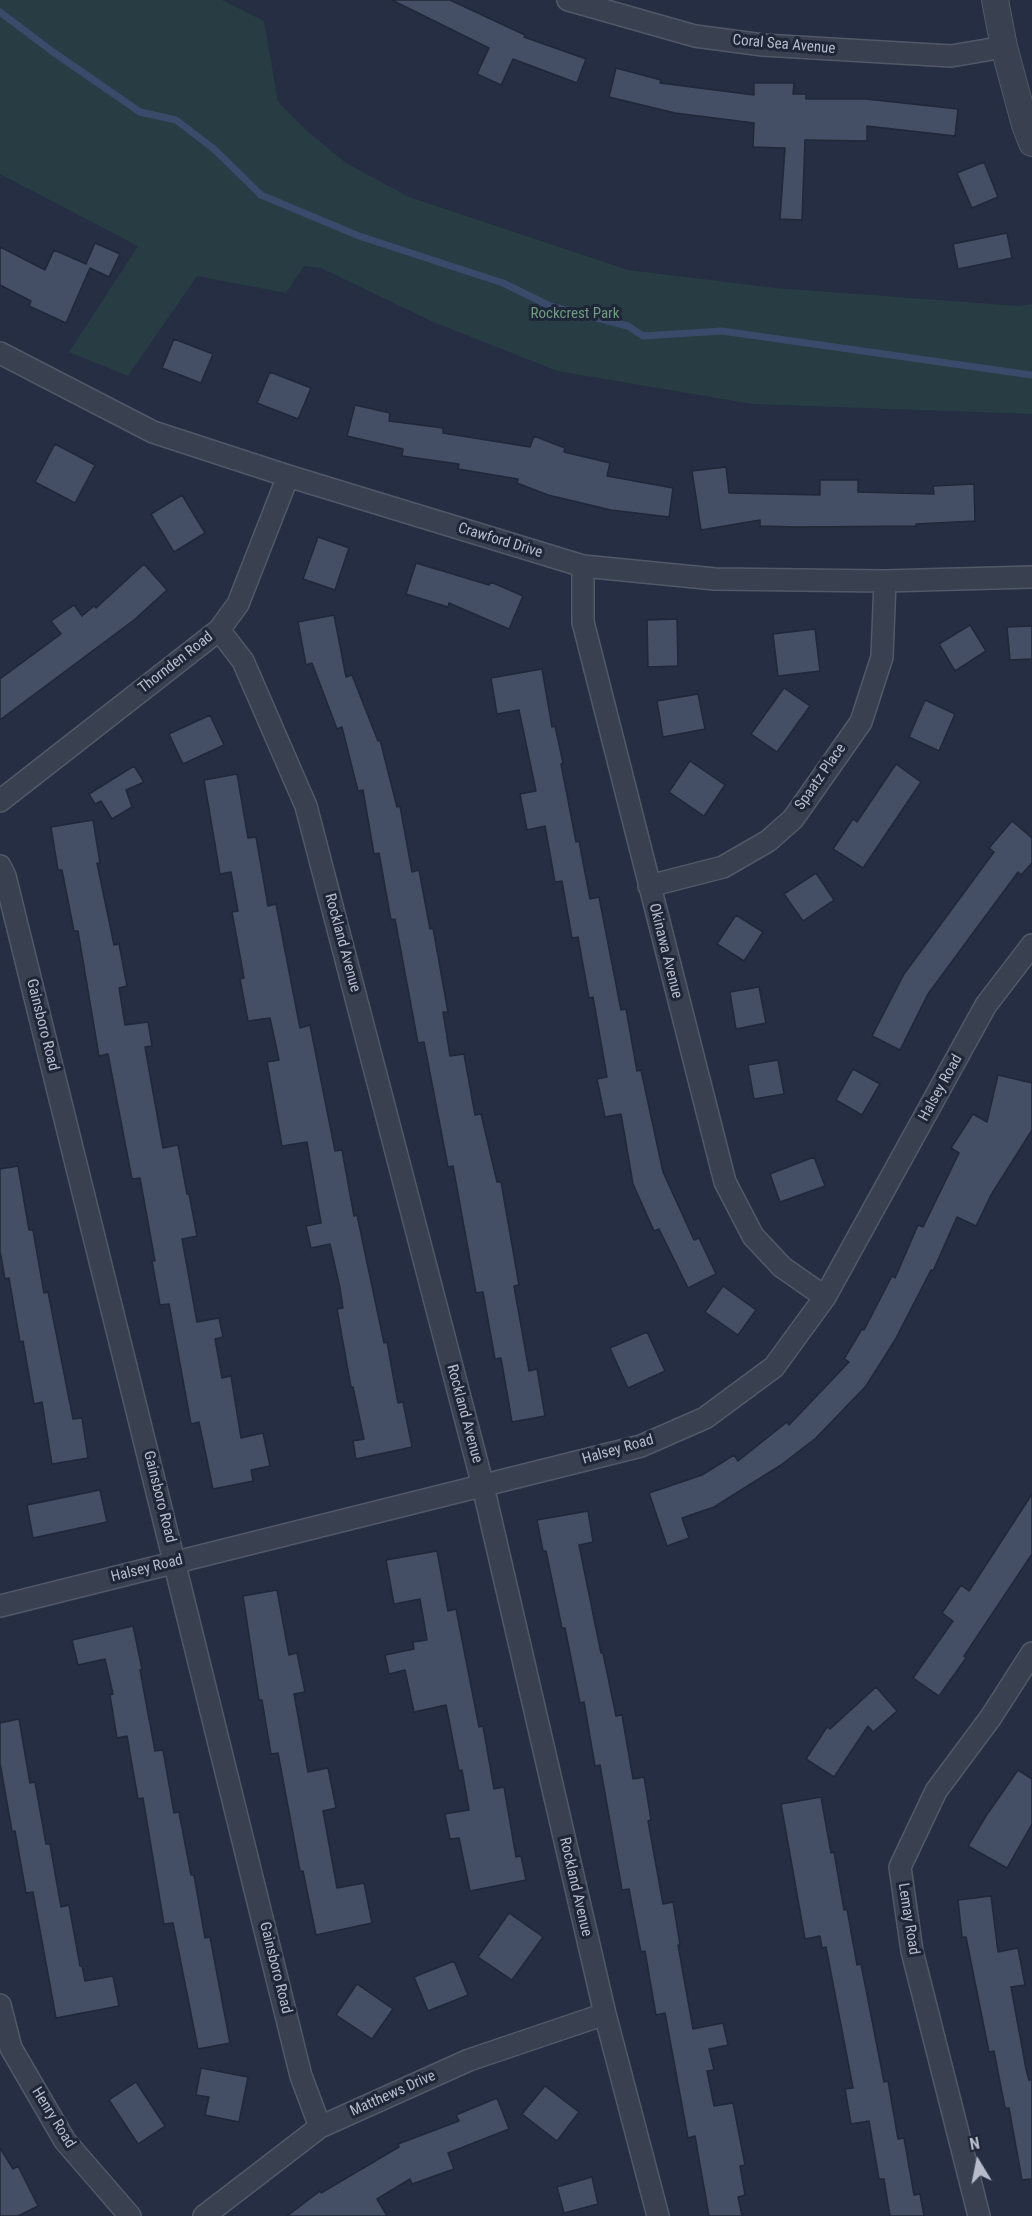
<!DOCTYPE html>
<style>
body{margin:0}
#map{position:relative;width:1032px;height:2216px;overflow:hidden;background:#252e42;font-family:"Roboto Condensed",sans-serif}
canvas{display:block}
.north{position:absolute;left:948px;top:2132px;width:60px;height:60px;-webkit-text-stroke:4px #1e2637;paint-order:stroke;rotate:350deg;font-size:16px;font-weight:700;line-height:24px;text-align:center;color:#b6bccc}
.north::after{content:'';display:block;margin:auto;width:21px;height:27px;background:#b6bccc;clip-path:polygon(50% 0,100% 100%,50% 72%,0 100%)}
</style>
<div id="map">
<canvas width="1032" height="2216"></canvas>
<div class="north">N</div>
</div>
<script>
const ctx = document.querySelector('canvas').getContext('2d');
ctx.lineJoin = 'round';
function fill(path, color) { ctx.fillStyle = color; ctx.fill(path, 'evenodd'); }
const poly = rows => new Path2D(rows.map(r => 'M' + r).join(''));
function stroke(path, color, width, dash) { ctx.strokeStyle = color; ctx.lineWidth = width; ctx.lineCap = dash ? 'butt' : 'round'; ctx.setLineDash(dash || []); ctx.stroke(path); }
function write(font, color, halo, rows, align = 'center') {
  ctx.font = font + ' "Roboto Condensed",sans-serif'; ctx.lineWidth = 6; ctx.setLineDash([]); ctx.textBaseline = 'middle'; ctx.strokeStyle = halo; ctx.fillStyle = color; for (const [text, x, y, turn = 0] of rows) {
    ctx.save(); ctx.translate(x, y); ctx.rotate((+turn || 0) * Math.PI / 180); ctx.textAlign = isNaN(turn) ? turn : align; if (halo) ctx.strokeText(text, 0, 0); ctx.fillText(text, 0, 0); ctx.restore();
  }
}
const green = poly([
 [0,0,222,0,264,21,278,102,306,130,346,163,409,197,628,270,776,288,1019,306,1032,304,1032,414,753,404,557,371,431,321,321,268,304,266,286,293,197,276,128,376,69,352,138,246,0,174]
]);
const stream = poly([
 [0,12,53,52,140,112,176,120,214,149,261,195,359,236,503,283,550,306,628,326,643,336,722,331,1032,375]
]);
const building = poly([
 [392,0,450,0,525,35,524,37,586,59,577,83,513,59,501,85,477,74,489,48,392,0],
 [616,68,661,80,660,83,754,95,754,83,794,83,793,94,806,94,806,99,866,99,958,109,955,136,867,126,867,141,805,140,802,220,780,219,785,148,753,147,754,123,675,113,609,97,616,68],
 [984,162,998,197,972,208,957,173,984,162],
 [1007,233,1012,258,958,269,953,244,1007,233],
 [95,243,120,254,109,277,90,268,66,323,29,306,31,301,0,285,0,247,45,270,54,250,86,264,95,243],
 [174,339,213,354,201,383,162,368,174,339],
 [270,372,311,388,298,419,257,403,270,372],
 [355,405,390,413,389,421,443,428,443,433,530,447,534,436,565,448,564,452,610,463,607,476,673,488,669,517,611,510,548,495,517,483,518,479,458,469,459,464,402,456,403,449,347,436,355,405],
 [55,444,95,465,75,503,35,482,55,444],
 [726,467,729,493,820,495,820,480,858,480,858,492,934,494,933,486,974,484,975,521,916,524,916,526,797,527,760,526,760,520,701,530,692,471,726,467],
 [182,495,205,533,174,552,151,514,182,495],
 [318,537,349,548,335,590,303,579,318,537],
 [416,563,489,585,491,582,523,596,509,629,449,603,448,607,406,594,416,563],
 [144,564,167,590,134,620,0,720,0,679,61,634,51,621,74,605,82,616,94,606,96,608,144,564],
 [334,615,346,677,352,675,378,741,380,740,397,807,400,806,412,872,419,870,430,929,433,928,448,1012,443,1012,450,1056,464,1054,475,1115,481,1114,497,1182,501,1182,519,1285,514,1286,529,1371,537,1369,545,1416,512,1422,501,1358,495,1359,483,1292,476,1293,453,1166,448,1167,424,1042,418,1043,395,919,391,920,379,853,374,854,363,790,358,791,342,727,337,729,312,663,306,665,298,622,334,615],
 [677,619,678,666,648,667,647,620,677,619],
 [970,625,986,651,955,671,939,644,970,625],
 [1032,626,1032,659,1010,660,1007,627,1032,626],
 [815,629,820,671,778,676,773,634,815,629],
 [542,669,552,727,555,726,563,763,561,764,576,842,579,841,590,899,599,897,621,1010,626,1009,637,1071,641,1070,663,1172,694,1240,699,1238,716,1274,688,1288,659,1229,654,1231,633,1184,621,1114,605,1117,597,1079,607,1077,593,997,589,998,578,937,572,938,562,881,555,882,545,826,527,830,520,794,536,791,519,710,497,714,491,678,542,669],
 [784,688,810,706,777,752,751,734,784,688],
 [698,694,705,729,663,737,657,701,698,694],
 [925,700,955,714,939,751,909,737,925,700],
 [210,715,224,745,183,764,169,734,210,715],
 [690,761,725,785,704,816,669,792,690,761],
 [896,764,921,782,863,868,833,849,853,819,857,822,896,764],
 [134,766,144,782,126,790,132,807,112,819,101,801,95,804,89,794,134,766],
 [237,774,248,838,256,837,268,906,276,904,300,1028,310,1025,335,1151,342,1150,354,1216,357,1215,384,1343,387,1342,398,1403,403,1402,412,1447,356,1459,353,1441,364,1439,353,1387,351,1387,337,1309,343,1308,340,1288,330,1244,311,1248,306,1226,321,1223,307,1142,282,1146,267,1062,279,1060,270,1018,248,1021,240,979,244,978,232,912,238,911,231,872,220,874,215,844,204,780,237,774],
 [93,820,100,863,97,863,114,945,119,944,127,986,119,988,125,1025,148,1022,152,1046,145,1047,163,1148,178,1145,187,1194,189,1194,197,1236,182,1239,197,1322,219,1318,223,1337,215,1339,222,1378,231,1376,241,1438,263,1433,270,1466,251,1470,253,1481,213,1489,199,1422,191,1424,169,1304,160,1305,152,1261,155,1261,140,1178,132,1179,108,1054,99,1056,78,931,74,931,62,870,58,870,51,827,93,820],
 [1012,821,1032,838,1032,863,1021,875,1018,872,928,994,900,1050,872,1036,904,974,994,852,989,848,1012,821],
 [816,873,834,900,803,921,784,894,816,873],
 [736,915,763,932,744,961,717,944,736,915],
 [759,987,766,1023,736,1029,730,992,759,987],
 [778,1060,784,1094,754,1099,748,1065,778,1060],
 [853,1069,880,1084,862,1115,836,1100,853,1069],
 [998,1075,1032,1083,1032,1130,991,1195,976,1226,957,1217,933,1271,931,1270,895,1340,866,1386,816,1438,781,1465,714,1507,682,1518,689,1538,667,1546,649,1493,702,1475,734,1455,738,1461,787,1422,789,1425,849,1362,844,1359,862,1329,864,1330,892,1276,895,1278,918,1225,923,1227,959,1153,951,1148,973,1114,987,1122,998,1075],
 [814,1157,825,1186,780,1202,770,1174,814,1157],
 [18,1166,29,1230,33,1230,44,1293,48,1292,73,1419,82,1418,88,1458,52,1464,42,1402,34,1404,23,1341,20,1342,9,1278,5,1279,0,1251,0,1169,18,1166],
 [723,1286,756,1310,738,1335,705,1312,723,1286],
 [647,1332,665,1371,628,1388,610,1348,647,1332],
 [100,1490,107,1522,33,1538,27,1505,100,1490],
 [1032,1494,1032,1554,964,1656,966,1658,939,1696,913,1678,953,1621,942,1613,961,1585,969,1591,1032,1494],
 [588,1511,593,1542,579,1545,601,1653,603,1653,616,1716,622,1715,633,1779,644,1777,651,1820,648,1821,663,1904,673,1902,680,1945,678,1945,693,2029,723,2023,728,2045,709,2049,714,2070,707,2071,714,2106,733,2103,745,2165,740,2166,745,2195,738,2197,742,2216,709,2216,695,2136,688,2138,665,2013,656,2015,645,1951,641,1952,629,1889,622,1890,600,1765,595,1766,584,1702,580,1703,565,1628,562,1628,546,1551,543,1551,537,1520,588,1511],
 [437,1551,448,1611,456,1609,479,1727,483,1726,494,1789,504,1787,516,1857,521,1856,526,1880,470,1891,459,1838,450,1839,445,1814,469,1810,462,1770,459,1771,446,1705,414,1712,405,1670,389,1674,385,1655,414,1649,413,1642,427,1640,420,1599,394,1604,386,1560,437,1551],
 [277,1590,289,1655,297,1653,305,1692,294,1694,308,1772,328,1768,336,1808,323,1811,337,1888,364,1883,372,1923,316,1935,303,1871,300,1871,278,1753,271,1754,262,1700,259,1700,243,1596,277,1590],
 [133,1626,142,1669,140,1670,155,1751,163,1750,174,1813,179,1812,191,1875,194,1875,205,1938,210,1937,230,2043,198,2049,173,1923,164,1924,143,1798,138,1799,127,1736,117,1738,110,1695,113,1694,105,1659,78,1665,72,1640,133,1626],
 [876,1687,897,1711,873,1732,868,1726,834,1777,806,1759,827,1727,830,1729,876,1687],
 [19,1719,30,1783,35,1782,46,1844,50,1844,61,1907,69,1905,80,1966,82,1966,85,1981,113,1976,119,2006,56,2018,33,1892,26,1893,15,1831,12,1831,0,1763,0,1723,19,1719],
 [1018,1770,1032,1779,1032,1824,1007,1868,968,1846,986,1816,1018,1770],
 [821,1797,831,1853,834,1852,844,1910,847,1909,857,1965,861,1964,884,2082,888,2081,898,2139,904,2138,914,2195,920,2194,924,2216,890,2216,884,2179,879,2179,869,2121,851,2124,845,2089,853,2088,826,1947,822,1948,820,1936,805,1939,781,1804,821,1797],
 [991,1896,998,1952,1018,1948,1025,1985,1011,1987,1026,2069,1029,2080,1032,2080,1032,2179,1022,2180,1009,2108,1005,2108,994,2051,989,2052,966,1937,962,1937,958,1900,991,1896],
 [509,1913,543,1937,512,1980,478,1957,509,1913],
 [454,1961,468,1995,428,2011,414,1977,454,1961],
 [357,1984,393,2009,372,2039,336,2015,357,1984],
 [201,2068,248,2077,239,2122,205,2115,209,2097,196,2095,201,2068],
 [136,2082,165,2126,138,2144,109,2100,136,2082],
 [545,2086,579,2112,557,2141,522,2114,545,2086],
 [497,2098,509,2129,448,2153,454,2169,412,2184,410,2179,377,2199,387,2216,287,2216,320,2191,321,2193,399,2147,398,2144,459,2121,456,2115,497,2098],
 [0,2148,13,2169,18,2166,38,2206,18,2216,0,2216,0,2148],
 [592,2177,598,2204,564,2213,557,2187,592,2177]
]);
const minor = poly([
 [568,0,695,36,763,45,951,56,1004,47],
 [0,353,153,432,288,476,583,566,715,579,885,581,1032,577],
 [583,566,583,622,725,1182,753,1236,782,1267,825,1297],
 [219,630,243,661,306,806,483,1486,605,2014,658,2216],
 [0,801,219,630,238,604,288,476],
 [0,866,5,876,301,2076,320,2127],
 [649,886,723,867,768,841,793,819,861,722,882,657,885,581],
 [0,1606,641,1446,705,1418,774,1367,825,1297,986,1005,1032,945],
 [0,2005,11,2048,65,2141,130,2216],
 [204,2216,320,2127,469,2060,605,2014],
 [979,2216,912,1951,900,1867,936,1791,991,1717,1032,1653]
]);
const tertiary = poly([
 [995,0,1004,47,1025,125,1032,143]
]);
const streetNames = [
 ["Coral Sea Avenue",784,45,5],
 ["Crawford Drive",500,541,17],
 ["Thornden Road",176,663,-38],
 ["Spaatz Place",821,777,-55],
 ["Rockland Avenue",342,943,75],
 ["Okinawa Avenue",665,951,76],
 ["Gainsboro Road",42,1025,76],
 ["Halsey Road",941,1088,-61],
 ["Rockland Avenue",464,1414,75],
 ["Halsey Road",618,1450,-16],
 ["Gainsboro Road",159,1497,76],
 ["Halsey Road",147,1569,-14],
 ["Rockland Avenue",575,1887,77],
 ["Lemay Road",908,1919,81],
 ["Gainsboro Road",275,1968,76],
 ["Matthews Drive",393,2094,-24],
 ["Henry Road",53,2118,58]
];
const parkNames = [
 ["Rockcrest Park",575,314]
];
fill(green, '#273d43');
stroke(stream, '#3a4a6b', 7);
fill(building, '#444e64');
stroke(building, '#202839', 1.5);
stroke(minor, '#515969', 24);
stroke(tertiary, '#515969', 28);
stroke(minor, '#394151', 21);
stroke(tertiary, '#394151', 26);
write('15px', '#b6bccc', '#1e2637', streetNames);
write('15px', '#6d9d7d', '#1e2637', parkNames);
</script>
